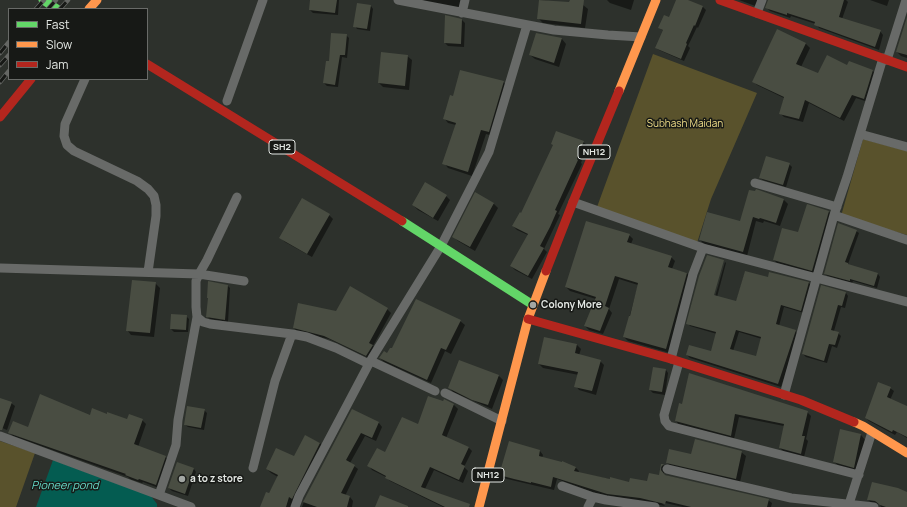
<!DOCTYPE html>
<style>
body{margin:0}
#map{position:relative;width:907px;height:507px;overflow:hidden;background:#2d312c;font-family:Manrope,sans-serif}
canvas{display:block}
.legend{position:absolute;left:8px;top:8px;width:140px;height:72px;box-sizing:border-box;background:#171916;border:1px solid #696b68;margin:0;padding:5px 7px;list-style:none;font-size:12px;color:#e3e7e3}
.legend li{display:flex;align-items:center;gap:8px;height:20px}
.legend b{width:20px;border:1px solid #696b68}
</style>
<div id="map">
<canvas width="907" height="507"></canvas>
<ul class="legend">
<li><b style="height:5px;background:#63d668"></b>Fast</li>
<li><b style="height:5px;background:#ff974d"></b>Slow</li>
<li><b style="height:5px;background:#b3261e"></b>Jam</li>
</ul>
</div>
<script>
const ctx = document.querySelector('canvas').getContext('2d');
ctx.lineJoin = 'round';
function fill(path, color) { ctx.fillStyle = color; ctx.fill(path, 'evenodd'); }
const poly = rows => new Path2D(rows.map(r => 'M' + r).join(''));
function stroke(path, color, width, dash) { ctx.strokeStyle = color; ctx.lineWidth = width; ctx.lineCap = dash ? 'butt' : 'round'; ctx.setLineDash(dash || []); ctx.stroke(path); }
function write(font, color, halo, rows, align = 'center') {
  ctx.font = font + ' Manrope,sans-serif'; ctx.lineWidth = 3; ctx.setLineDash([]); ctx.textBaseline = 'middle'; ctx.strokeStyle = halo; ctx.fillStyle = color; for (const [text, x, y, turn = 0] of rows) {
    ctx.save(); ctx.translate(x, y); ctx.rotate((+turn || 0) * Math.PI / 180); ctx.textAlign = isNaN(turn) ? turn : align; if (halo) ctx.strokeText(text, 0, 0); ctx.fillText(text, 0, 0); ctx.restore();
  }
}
const green = poly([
 [653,54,757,93,711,199,697,243,597,207],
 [863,139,907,151,907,235,841,216],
 [0,441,35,453,16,507,0,507]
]);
const water = poly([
 [53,460,151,496,157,504,157,507,36,507]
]);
const shadow = poly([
 [311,0,339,0,338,15,313,13,310,10],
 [423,0,463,0,462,9,425,2],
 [540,0,583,5,588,9,585,28,543,23,538,18],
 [607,0,634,0,631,10,610,3],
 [677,0,686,0,703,7,706,10,698,28,697,27,688,46,690,48,684,61,659,50,656,48,664,31,659,28,670,19],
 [739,0,761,0,758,7],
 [769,0,846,0,848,2,842,19,880,31,883,35,879,50,819,28,816,24,791,16,790,18,770,11,767,8],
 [870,0,889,0,887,6],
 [371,6,373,9,370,31,357,29,355,26],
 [446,16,462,20,465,23,464,47,448,46,445,43],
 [907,20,907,58,901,56,897,52],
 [777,30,806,44,810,48,801,67,819,74,848,67,873,71,876,75,868,102,856,98,844,121,809,103,803,122,784,117,780,113,784,98,757,85,753,81],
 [537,34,562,39,566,44,559,67,535,59,530,55],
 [346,35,349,38,347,58,342,57,338,87,327,86,324,83,330,62],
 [407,56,412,60,409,90,383,87,379,83],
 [503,82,508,86,493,136,486,134,472,176,448,168,444,163,456,125,448,123,444,118],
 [583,142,587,145,581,163,582,164,558,214,560,215,544,249,547,252,532,279,515,270,511,266,528,235,517,230,513,226,522,214],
 [789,164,792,167,786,187,763,180,760,178],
 [756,191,784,200,788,204,780,226,764,221,763,223,756,221,747,256,704,244,700,240,741,222],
 [476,194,494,204,498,208,475,251,458,241,454,237],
 [446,196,450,200,438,221,418,210,413,205],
 [829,212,832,215,816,274,777,263,774,260,798,233],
 [329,215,333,219,312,257,285,242,281,238],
 [856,231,859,233,848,264,850,266,878,274,880,277,877,288,853,281,852,283,828,276,825,274],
 [629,235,633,239,631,244,671,257,675,261,672,269,687,273,690,277,670,353,628,341,624,337,638,285,619,279,609,309,612,313,603,334,589,330,585,326,596,299,570,291,566,287],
 [707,256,724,261,723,261,712,299,714,300,725,262,726,263,717,297,736,302,745,272,768,279,770,273,809,283,811,286,804,313,784,307,779,326,795,331,798,334,781,387,690,358,687,355,690,346,711,353,717,334,690,326,688,323,700,276],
 [739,332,762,339,757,357,733,351],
 [155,283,160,288,154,337,131,335,127,330],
 [227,285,230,288,228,322,210,319,207,316,209,299],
 [846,293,848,296,845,308,841,307,834,331,838,333,841,336,837,348,832,346,827,363,806,357,803,354],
 [387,309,391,313,373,346,377,350,371,359,329,339,298,332,294,328,337,312],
 [186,316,189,319,188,332,174,332,171,329],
 [460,321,465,325,451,354,445,351,431,383,384,362,380,358],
 [544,339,577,345,581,349,579,355,600,361,604,365,596,395,579,390,576,386,579,375,543,368,539,364],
 [666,370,668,373,665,395,653,393,650,390],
 [499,376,503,380,492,409,453,392,449,387],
 [890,388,894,391,890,400,907,407,907,438,897,432,895,435,869,421,866,418],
 [0,399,11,403,15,406,7,430,0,427],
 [444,400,454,405,458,409,446,438,468,447,472,451,464,467,468,471,463,483,434,470,425,489,463,507,443,507,390,481,386,477,372,470,369,466,419,425],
 [679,404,807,412,811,416,806,439,808,441,804,457,784,452,780,448,784,426,739,417,734,439,679,425,676,421],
 [204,410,207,413,204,430,188,427,185,425],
 [352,411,379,423,382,427,376,441,365,436,350,463,358,469,345,496,350,497,353,501,352,507,302,507,305,499],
 [107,415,128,420,142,420,146,424,138,447,165,457,169,460,159,488,143,482,142,483,130,479,128,477,13,436,9,432,90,416],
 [841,430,861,435,865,440,859,471,839,466,834,462],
 [305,436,320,443,324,447,293,507,261,507,278,477,271,473,267,469,295,457],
 [540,451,543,455,542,458,576,468,579,471,578,473,630,483,648,482,660,476,662,465,663,465,666,468,664,471,664,475,768,500,772,503,771,507,683,507,661,502,665,506,595,493,557,479,554,490,503,478,500,474],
 [741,452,746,456,740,482,671,467,667,463,692,455],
 [194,469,196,472,188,496,172,491,169,488],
 [907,493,907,507,881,507,880,504,872,503,868,500]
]);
const building = poly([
 [310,0,337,0,335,13,309,10],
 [539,0,569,2,570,0,584,0,581,24,537,19],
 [676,0,688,0,703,6,695,26,694,25,686,43,687,44,681,59,655,48,663,30,658,28,664,15,669,17],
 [768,0,844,0,839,17,881,30,875,47,814,25,815,22,787,13,787,15,765,8],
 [357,3,371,5,367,29,353,27],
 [445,15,462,19,461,44,444,43],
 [907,17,907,55,896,52],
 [777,29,806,43,796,64,818,73,827,55,847,65,849,61,873,70,864,99,852,95,840,118,805,100,799,119,779,114,784,97,752,82],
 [331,33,347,34,345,55,340,55,335,85,323,83,326,61,329,61],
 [536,33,562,38,554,63,529,55],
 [381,52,408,55,405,86,378,83],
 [460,70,504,81,489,132,481,130,468,172,442,164,456,123,443,119,450,95,453,96],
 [556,131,584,141,577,159,578,160,555,210,557,211,550,227,540,246,544,248,528,276,510,266,528,234,512,226,520,212,521,213,553,145,551,144],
 [766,156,790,163,783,185,759,178],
 [425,182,447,195,433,218,412,205],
 [756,189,784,199,776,223,760,218,759,219,753,217,743,252,699,240,707,212,740,221,749,190,755,191],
 [475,192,494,203,470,247,452,237],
 [302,198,330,214,307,254,279,238],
 [807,204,829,211,812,271,773,260,782,228,798,232],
 [586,221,630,234,627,242,672,256,668,267,687,273,666,349,623,337,629,316,630,316,638,283,615,276,605,306,609,308,600,331,584,326,596,297,565,287],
 [838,223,857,230,845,262,848,263,848,264,878,273,874,286,850,279,850,281,824,274],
 [707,255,724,260,714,295,736,301,745,271,768,277,769,272,809,282,801,311,781,305,776,324,796,330,778,384,686,355,689,345,711,351,716,332,686,324,699,276],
 [736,330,761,337,756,356,730,349],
 [132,280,156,282,150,333,126,331],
 [208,281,228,285,225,320,206,317,208,298,207,298],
 [821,285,846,292,842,306,838,305,831,330,839,332,835,345,829,344,824,361,802,354],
 [350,286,388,308,369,343,373,345,366,356,324,336,293,328,298,303,336,311],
 [416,299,461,320,446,350,441,348,427,380,379,358,384,351,387,353,390,348,392,348],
 [171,314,187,315,186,330,170,329],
 [544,337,577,344,575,353,601,360,592,391,574,387,578,372,538,364],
 [459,360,499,375,488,405,472,400,448,388],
 [653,367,666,369,662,392,649,390],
 [689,373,808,411,802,436,805,436,801,454,779,448,784,424,735,414,731,436,675,421,679,403,682,404],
 [878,382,891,387,887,397,907,406,907,437,893,430,892,432,865,418],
 [40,394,90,415,92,408,107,414,107,412,127,419,129,414,143,419,134,444,166,456,156,485,139,479,138,480,125,475,126,474,8,433,13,421,28,427],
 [428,396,443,401,444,399,454,404,442,435,469,447,461,464,465,466,459,480,430,467,421,487,470,504,469,507,445,507,385,478,386,476,367,466,377,448,385,452,402,417,418,424],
 [0,398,12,402,2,430,0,430],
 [187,406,205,409,201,428,184,425],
 [352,409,379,422,372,438,361,433,346,460,355,465,341,493,350,496,347,507,317,507,303,502],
 [840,429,861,434,854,468,833,462],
 [305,435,320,443,292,499,289,497,286,507,260,507,266,492,269,493,278,475,266,469,276,448,294,456],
 [695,439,742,451,736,479,666,463,669,449,691,454],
 [509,441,540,450,539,456,562,462,562,461,576,467,574,471,610,479,610,477,629,482,630,478,647,481,649,473,659,475,661,464,664,464,661,467,661,470,665,475,769,499,767,507,691,507,666,501,665,504,640,498,607,494,553,477,551,487,531,482,531,483,514,479,499,475],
 [177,462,194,468,185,494,168,488],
 [872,482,898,488,907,492,907,507,886,507,880,505,875,501,867,500],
 [380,495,408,506,408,507,375,507]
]);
const street = poly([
 [398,0,554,30,608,35,641,37],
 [462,13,465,0],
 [757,13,762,0],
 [887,60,906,0],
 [85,79,65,124,64,136,67,145,74,151,137,181,148,189,154,196,156,205,156,216,148,272],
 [227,101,263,0],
 [860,134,907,147],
 [755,183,837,207],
 [237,197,207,260,199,274,196,281,196,307,197,317,203,322,210,324,292,334,307,337,336,348,369,364],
 [573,202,703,248,907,302],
 [834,215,907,240],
 [0,268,199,274,244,281],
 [671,359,693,274,703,248],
 [371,361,435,391],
 [679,362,664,415,665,421,669,426,859,475],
 [445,393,502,421],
 [784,395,834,215,847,177,883,58],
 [0,436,191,507],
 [253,468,275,381,292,334],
 [667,469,791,498,874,507],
 [562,486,593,497,606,500,655,507],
 [159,495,176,445,178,420,197,317],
 [849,504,872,432],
 [295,507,299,496,372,358,441,246,489,152,527,25],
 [588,507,593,497]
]);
const fast = poly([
 [43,0,57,9],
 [402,221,533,305]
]);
const slow = poly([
 [89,9,97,0],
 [619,91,656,0],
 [854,422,863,426,907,453],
 [479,507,528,319,546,271]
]);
const jam = poly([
 [720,0,907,67],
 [147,64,402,221],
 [0,117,31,79],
 [546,271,573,202,619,91],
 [528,319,671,359,801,400,854,422]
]);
const rail = poly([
 [36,9,44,0],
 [48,9,56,0],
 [60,9,68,0],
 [0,53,9,42],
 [0,65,9,55],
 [0,82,9,71]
]);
const markers = [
 [533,305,4,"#a3a7a3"],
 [182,479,4,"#a3a7a3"]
];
const shields = [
 [282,147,26],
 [594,152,32],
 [488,475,32]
];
const shieldNames = [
 ["SH2",282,147],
 ["NH12",594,152],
 ["NH12",488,475]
];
const parkNames = [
 ["Subhash Maidan",685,124]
];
const poiNames = [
 ["Colony More",541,305],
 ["a to z store",190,479]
];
const waterNames = [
 ["Pioneer pond",65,486]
];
fill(green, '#59522c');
fill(water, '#045c51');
fill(shadow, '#0007');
fill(building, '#494d42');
stroke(street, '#686a68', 9);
stroke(fast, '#63d668', 9);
stroke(slow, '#ff974d', 9);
stroke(jam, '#b3261e', 9);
stroke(rail, '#646663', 4.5);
stroke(rail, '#171916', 3, [9]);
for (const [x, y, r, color] of markers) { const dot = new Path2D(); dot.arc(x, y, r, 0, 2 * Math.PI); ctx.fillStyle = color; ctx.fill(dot); stroke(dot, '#171916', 1.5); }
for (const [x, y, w] of shields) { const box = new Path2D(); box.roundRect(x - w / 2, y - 7, w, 14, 3); ctx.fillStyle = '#171916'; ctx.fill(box); stroke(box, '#e3e7e3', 1); }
write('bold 9px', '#e3e7e3', null, shieldNames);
write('10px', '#f1df89', '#171916', parkNames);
write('bold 10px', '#e3e7e3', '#171916', poiNames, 'left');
write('italic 11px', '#65d9c7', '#171916', waterNames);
</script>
